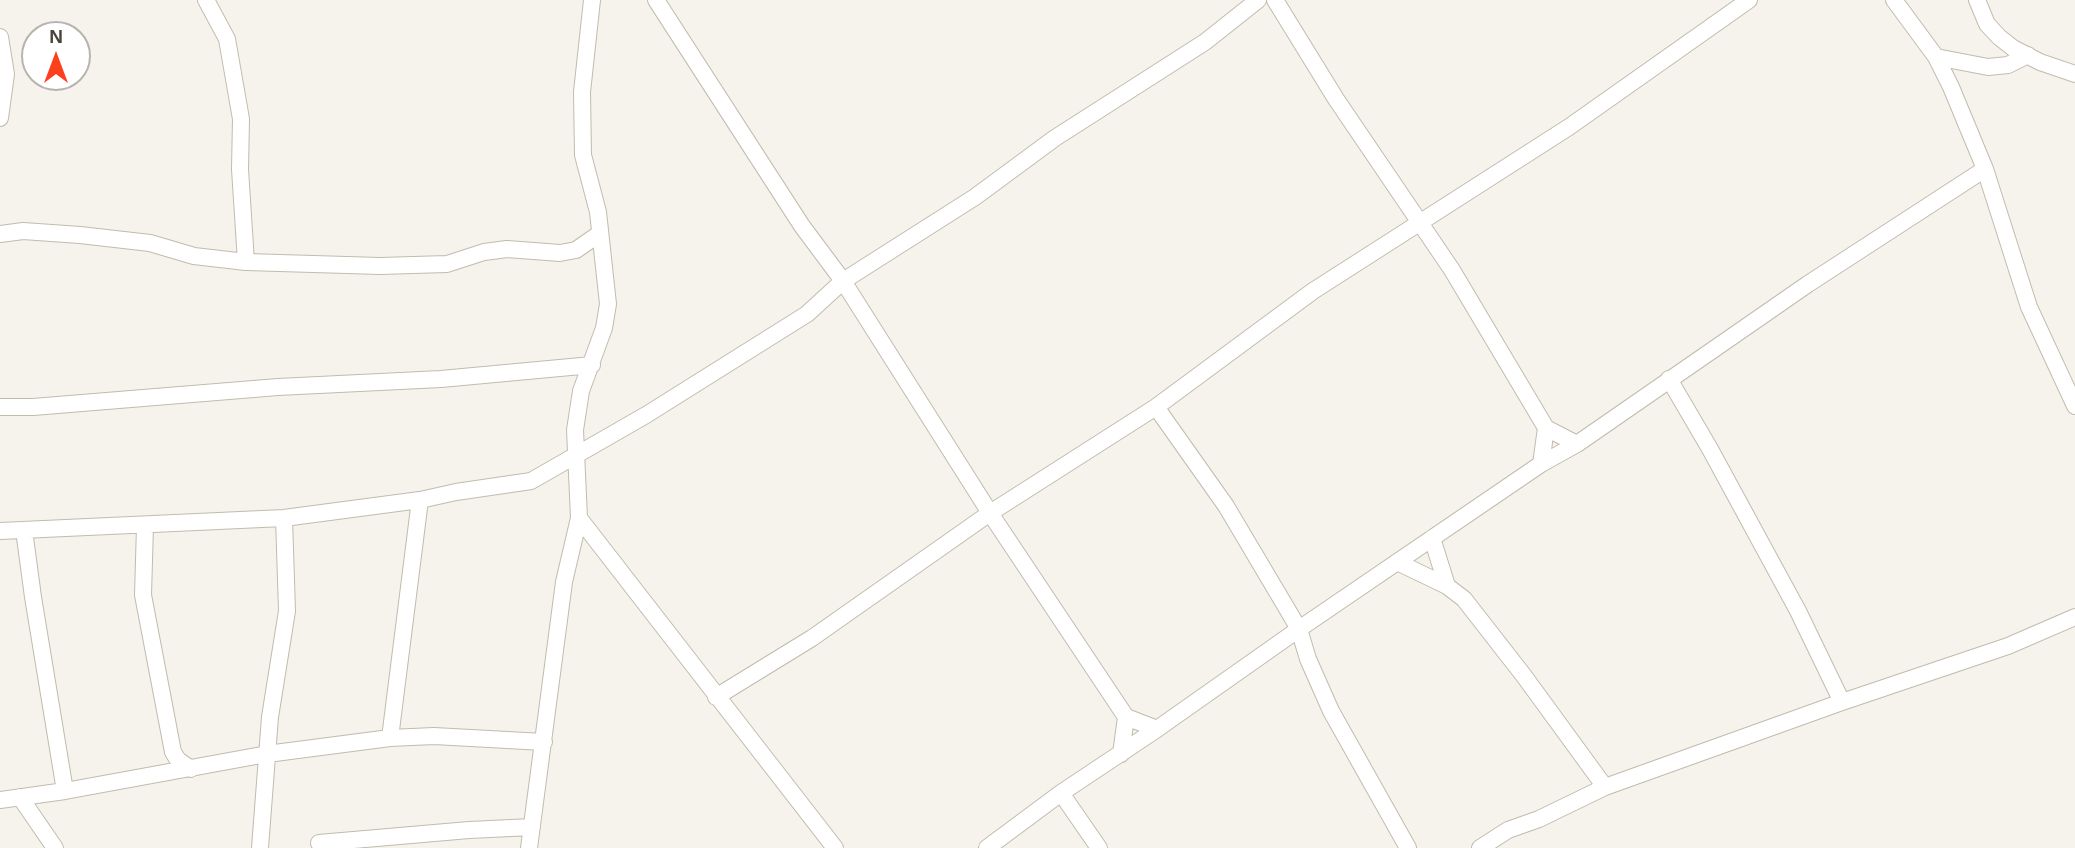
<!DOCTYPE html>
<style>
body{margin:0}
#map{position:relative;width:2075px;height:848px;overflow:hidden;background:#f6f3ec;font-family:Helvetica,sans-serif}
canvas{display:block}
.north{position:absolute;left:21px;top:21px;width:70px;height:70px;box-sizing:border-box;background:#fff;border:2px solid #b7b4b0;border-radius:50%;rotate:0deg;font-size:19px;font-weight:700;line-height:28px;text-align:center;color:#4b4439}
.north::after{content:'';display:block;margin:auto;width:24px;height:32px;background:#fc3f1d;clip-path:polygon(50% 0,100% 100%,50% 72%,0 100%)}
</style>
<div id="map">
<canvas width="2075" height="848"></canvas>
<div class="north">N</div>
</div>
<script>
const ctx = document.querySelector('canvas').getContext('2d');
ctx.lineJoin = 'round';
const poly = rows => new Path2D(rows.map(r => 'M' + r).join(''));
function stroke(path, color, width, dash) { ctx.strokeStyle = color; ctx.lineWidth = width; ctx.lineCap = dash ? 'butt' : 'round'; ctx.setLineDash(dash || []); ctx.stroke(path); }
const minor = poly([
 [206,0,227,39,241,119,240,169,246,262],
 [656,0,802,226,843,281,990,513,1126,717,1157,729],
 [1275,0,1336,99,1452,270,1546,428,1577,444],
 [1894,0,1936,57,1951,87,1985,169,2029,307,2075,406],
 [1977,0,1987,24,1999,37,2013,48,2040,62,2075,74],
 [0,37,6,74,0,118],
 [1936,57,1988,67,2008,65,2028,55],
 [0,234,23,231,80,235,150,243,194,256,246,262,380,266,447,264,484,252,507,249,560,253,576,250,599,234],
 [1669,379,1710,449,1798,611,1842,702],
 [0,407,33,407,278,387,441,379,592,365],
 [1156,407,1226,506,1299,629,1308,659,1331,711,1408,848],
 [1541,464,1546,428],
 [579,518,835,848],
 [145,526,143,595,173,752,178,760,191,769],
 [24,530,33,597,65,791],
 [0,531,284,518,420,500,456,492,531,481,646,415,807,314,843,281,975,197,1055,138,1205,42,1258,0],
 [1432,538,1447,586],
 [1397,562,1447,586,1464,599,1524,676,1605,787],
 [716,697,812,638,990,513,1156,407,1313,291,1569,127,1749,0],
 [390,738,420,500],
 [1121,754,1126,717],
 [1061,793,1099,848],
 [20,797,55,848],
 [0,800,65,791,267,754,390,738,434,736,544,742],
 [319,843,469,830,532,827],
 [260,848,270,717,287,611,284,518],
 [529,848,564,582,579,518,575,430,581,391,604,328,608,304,598,212,583,155,582,92,592,0],
 [987,848,1061,793,1157,729,1299,629,1541,464,1577,444,1808,284,1985,169],
 [1480,848,1508,830,1539,819,1605,787,1842,702,2008,646,2075,617]
]);
stroke(minor, '#c2bbae', 18);
stroke(minor, '#fff', 16);
</script>
